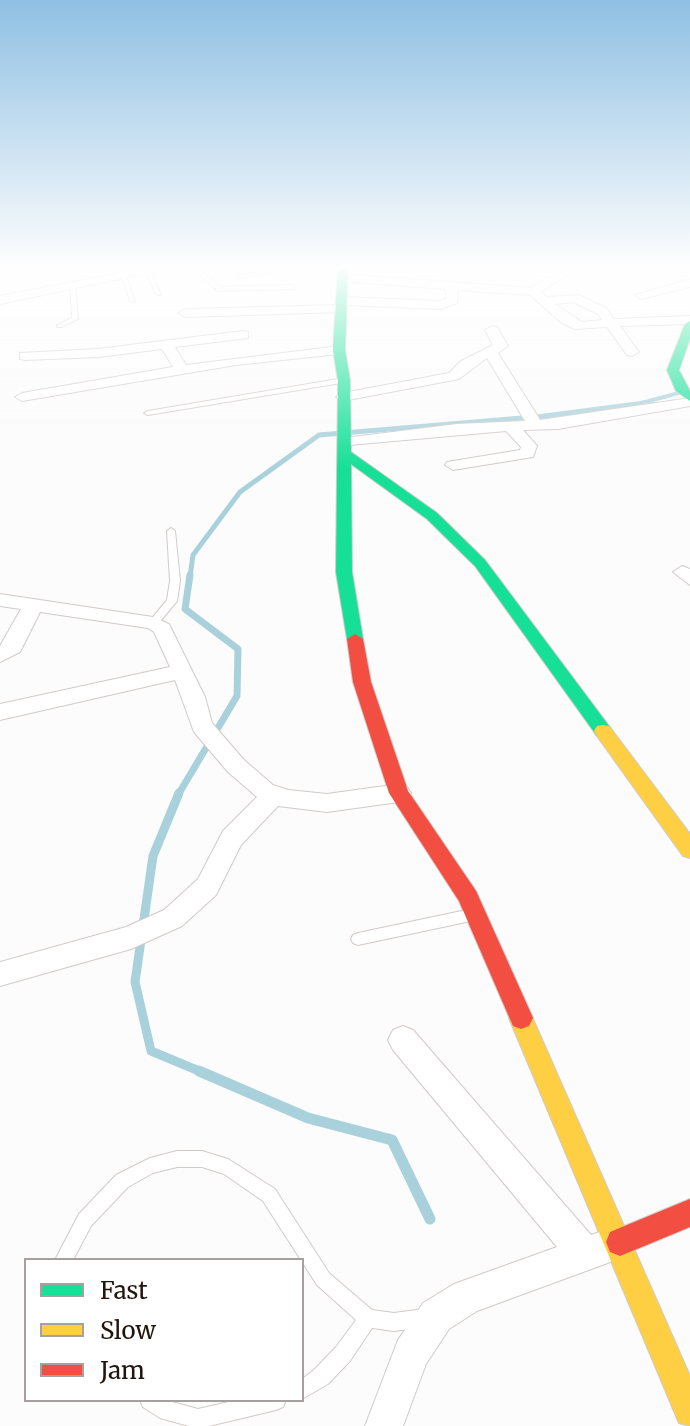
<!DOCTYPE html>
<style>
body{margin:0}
#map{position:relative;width:690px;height:1426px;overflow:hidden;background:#fcfcfc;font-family:Merriweather,serif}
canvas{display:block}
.legend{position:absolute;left:24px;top:1258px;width:280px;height:144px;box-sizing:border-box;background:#fff;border:2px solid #a6a19f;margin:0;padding:10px 14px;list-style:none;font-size:24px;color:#21150e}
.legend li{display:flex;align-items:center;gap:16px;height:40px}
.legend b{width:40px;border:2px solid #a6a19f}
</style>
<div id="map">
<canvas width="690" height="1426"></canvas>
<ul class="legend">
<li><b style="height:10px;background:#16e098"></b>Fast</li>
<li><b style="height:10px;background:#ffcf43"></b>Slow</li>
<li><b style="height:10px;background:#f24e42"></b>Jam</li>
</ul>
</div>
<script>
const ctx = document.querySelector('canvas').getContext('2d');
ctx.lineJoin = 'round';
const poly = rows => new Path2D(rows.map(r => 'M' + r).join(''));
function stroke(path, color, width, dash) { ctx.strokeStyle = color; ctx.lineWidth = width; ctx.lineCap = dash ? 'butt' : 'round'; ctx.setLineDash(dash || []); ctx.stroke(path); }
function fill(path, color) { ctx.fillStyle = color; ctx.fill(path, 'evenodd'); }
const streamFar4 = poly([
 [638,404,690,390]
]);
const streamFar3 = poly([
 [537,417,652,402],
 [190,577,193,555,240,492,319,435,522,418]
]);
const streamFar2 = poly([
 [178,795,237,696,238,649,185,609,190,575]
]);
const streamFar1 = poly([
 [179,793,153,856,135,982,151,1051,204,1073]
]);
const stream = poly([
 [199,1071,308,1118,392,1140,430,1219]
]);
const lane = poly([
 [192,268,199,268,220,287,293,285,296,287,293,289,218,291,192,268],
 [287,268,304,268,238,278,235,276,287,268],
 [145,270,150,271,161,295,156,294,145,270],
 [121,275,126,276,135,302,130,301,121,275],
 [70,283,75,284,78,319,61,327,57,327,57,325,72,318,70,283],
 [344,378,348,380,347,382,148,415,144,413,148,411,344,378],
 [171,528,175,531,180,581,177,601,157,625,153,626,148,623,167,600,170,581,167,531,171,528],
 [471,909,476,911,478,915,476,919,471,921,358,945,353,943,351,939,353,935,358,933,471,909],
 [177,1151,202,1151,228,1159,275,1189,329,1273,372,1310,394,1313,424,1309,430,1312,433,1318,430,1324,424,1327,394,1331,372,1328,350,1361,328,1384,302,1399,302,1379,314,1370,336,1347,356,1320,317,1285,263,1201,224,1174,202,1167,177,1167,153,1173,128,1187,91,1226,73,1260,55,1260,79,1214,116,1175,150,1158,177,1151],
 [140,1400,165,1400,198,1409,237,1400,286,1400,283,1407,276,1410,209,1426,189,1426,160,1418,143,1407,140,1400]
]);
const street = poly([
 [146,268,171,268,0,304,0,296,146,268],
 [564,268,579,268,540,292,547,297,579,295,606,308,614,319,690,316,690,324,620,326,639,352,632,356,627,355,607,327,575,329,562,323,530,295,458,290,457,303,441,309,343,305,337,301,343,297,439,301,447,298,445,289,339,281,337,278,343,274,530,288,564,268],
 [573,302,598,314,602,320,582,322,555,304,573,302],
 [690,279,690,287,641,299,635,295,690,279],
 [341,305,345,306,345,312,185,317,179,313,185,309,341,305],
 [492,326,497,327,508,346,498,353,540,420,690,398,690,406,558,429,523,430,537,446,533,457,453,470,445,465,447,462,520,450,521,447,506,431,338,446,338,440,344,438,457,424,525,421,487,358,459,379,343,401,336,397,343,393,449,373,461,361,493,345,485,330,492,326],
 [243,331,248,332,248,338,175,347,186,365,339,346,346,350,339,354,236,365,22,401,15,397,22,393,173,367,162,349,98,357,25,360,20,359,20,353,98,349,243,331],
 [682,566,690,569,690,585,673,572,682,566],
 [0,594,153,617,169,624,205,697,212,723,244,760,273,785,288,790,327,794,399,784,407,787,411,793,407,799,399,802,327,812,278,806,241,845,216,895,182,926,131,949,0,986,0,962,126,927,164,910,198,879,223,831,257,797,228,772,194,732,175,680,0,720,0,704,170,667,154,632,148,628,40,612,20,652,0,662,0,646,21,609,0,606,0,594],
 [403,1026,413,1030,591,1235,620,1225,632,1230,637,1242,632,1254,477,1311,449,1329,426,1364,403,1426,365,1426,398,1340,423,1303,454,1284,557,1247,393,1050,388,1040,393,1030,403,1026]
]);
const fast = poly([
 [338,268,348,268,345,350,350,380,351,452,437,513,485,560,609,726,612,731,609,736,597,736,475,566,427,519,351,464,352,572,363,639,355,644,347,639,336,572,338,380,333,350,338,268],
 [690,321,690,339,679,370,690,391,690,401,676,391,667,370,685,324,690,321]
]);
const slow = poly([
 [603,725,609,726,690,834,690,858,683,856,597,736,594,731,597,726,603,725],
 [521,1007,529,1010,690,1376,690,1426,679,1423,509,1018,513,1010,521,1007]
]);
const jam = poly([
 [355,634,363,639,371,682,408,791,476,891,533,1018,529,1026,521,1029,513,1026,459,901,389,793,353,682,347,639,355,634],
 [690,1199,690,1227,620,1256,610,1252,606,1242,610,1232,690,1199]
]);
stroke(streamFar4, '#a9d1dc', 4);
stroke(streamFar3, '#a9d1dc', 5);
stroke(streamFar2, '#a9d1dc', 7);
stroke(streamFar1, '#a9d1dc', 9);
stroke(stream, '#a9d1dc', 11);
stroke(lane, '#d1cac7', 2);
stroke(street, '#d1cac7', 2);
stroke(fast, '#d1cac7', 2);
stroke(slow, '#d1cac7', 2);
stroke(jam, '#d1cac7', 2);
fill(lane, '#fff');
fill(street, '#fff');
fill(fast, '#16e098');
fill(slow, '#ffcf43');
fill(jam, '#f24e42');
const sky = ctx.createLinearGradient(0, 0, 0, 468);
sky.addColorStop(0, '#8fc0e3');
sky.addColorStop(0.57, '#fefefe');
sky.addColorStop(1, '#fefefe00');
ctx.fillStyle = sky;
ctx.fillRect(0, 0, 690, 468);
</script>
